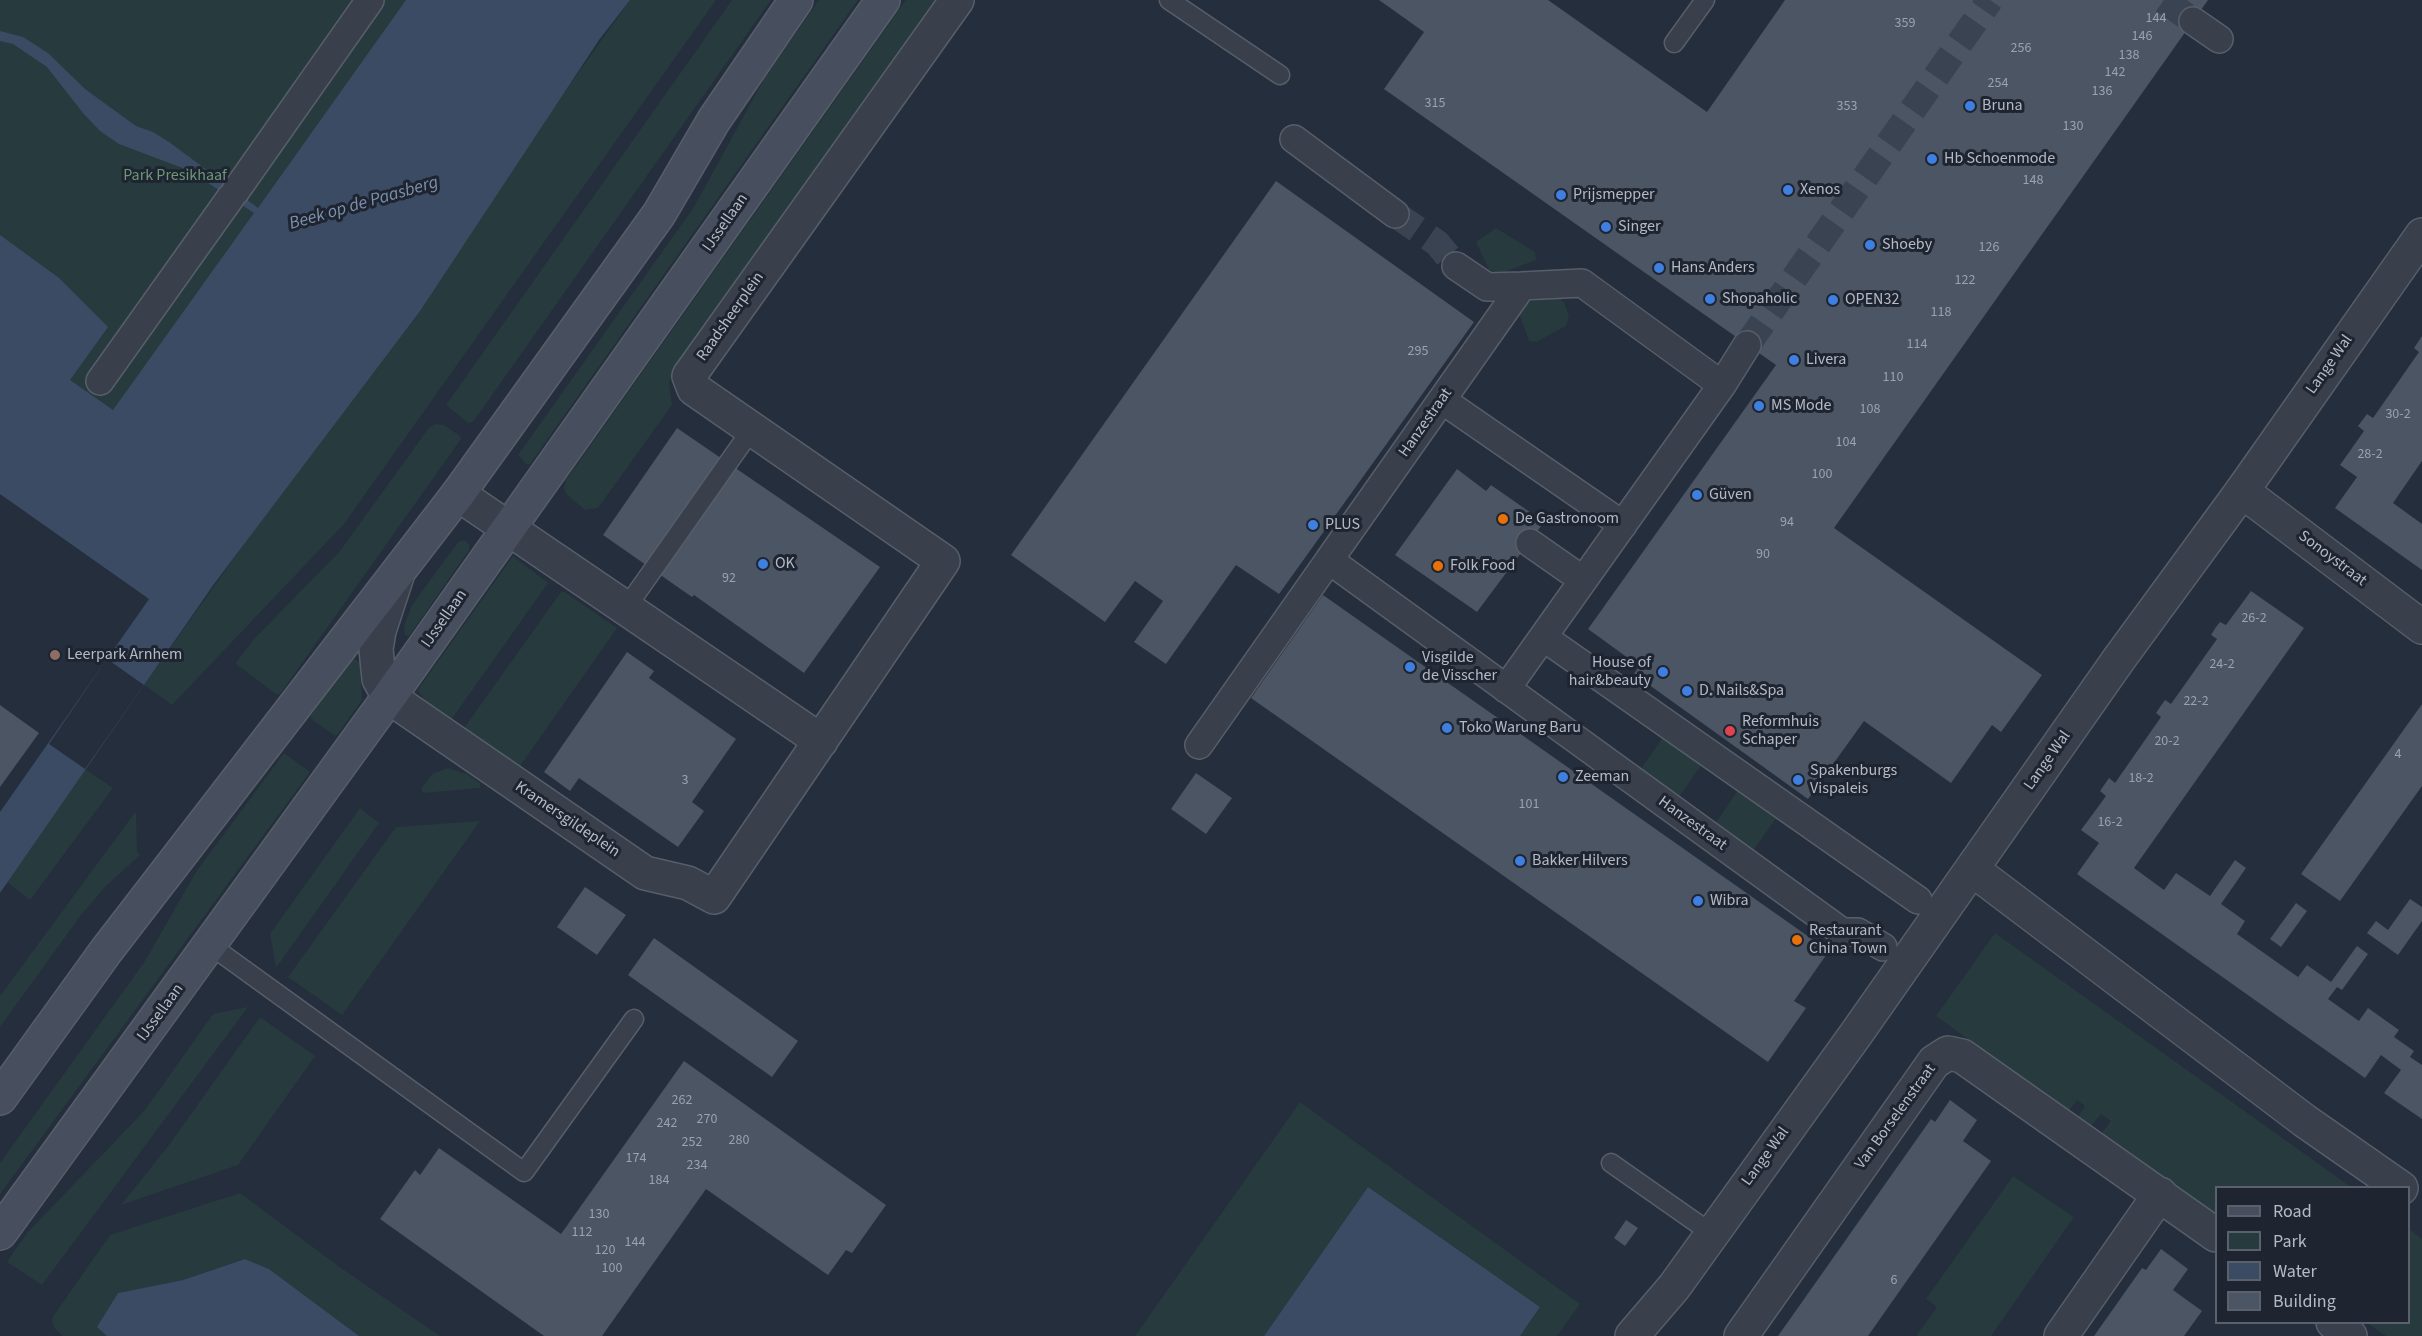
<!DOCTYPE html>
<meta charset="utf-8">
<style>
body{margin:0}
#map{position:relative;width:2422px;height:1336px;overflow:hidden;background:#252e3c;font-family:"Source Sans 3",sans-serif}
canvas{display:block}
.legend{position:absolute;left:2215px;top:1186px;width:195px;height:138px;box-sizing:border-box;background:#1e2531;border:2px solid #5a616d;margin:0;padding:8px 10px;list-style:none;font-size:18px;color:#b4bbc7}
.legend li{display:flex;align-items:center;gap:12px;height:30px}
.legend b{width:30px;border:2px solid #5a616d}
</style>
<div id="map">
<canvas width="2422" height="1336"></canvas>
<ul class="legend">
<li><b style="height:8px;background:#474f5f"></b>Road</li>
<li><b style="height:16px;background:#273a3d"></b>Park</li>
<li><b style="height:16px;background:#3b4b64"></b>Water</li>
<li><b style="height:16px;background:#4b5564"></b>Building</li>
</ul>
</div>
<script>
const ctx = document.querySelector('canvas').getContext('2d');
ctx.lineJoin = 'round';
function fill(path, color) { ctx.fillStyle = color; ctx.fill(path, 'evenodd'); }
const poly = rows => new Path2D(rows.map(r => 'M' + r).join(''));
function stroke(path, color, width, dash) { ctx.strokeStyle = color; ctx.lineWidth = width; ctx.lineCap = dash ? 'butt' : 'round'; ctx.setLineDash(dash || []); ctx.stroke(path); }
function write(font, color, halo, rows, align = 'center') {
  ctx.font = font + ' "Source Sans 3",sans-serif'; ctx.lineWidth = 6; ctx.setLineDash([]); ctx.textBaseline = 'middle'; ctx.strokeStyle = halo; ctx.fillStyle = color; for (const [text, x, y, turn = 0] of rows) {
    ctx.save(); ctx.translate(x, y); ctx.rotate((+turn || 0) * Math.PI / 180); ctx.textAlign = isNaN(turn) ? turn : align; if (halo) ctx.strokeText(text, 0, 0); ctx.fillText(text, 0, 0); ctx.restore();
  }
}
const green = poly([
 [0,0,526,0,153,496,0,383],
 [630,0,716,0,344,524,172,705,144,685],
 [732,0,771,0,473,422,468,423,446,405],
 [819,0,858,0,530,464,526,464,518,455,694,207,764,79],
 [906,0,936,0,674,370,669,383,672,405,598,508,585,510,566,494,564,488,566,480],
 [1496,228,1535,252,1536,260,1502,273,1489,270,1476,242],
 [1559,298,1564,302,1569,316,1566,326,1536,342,1529,341,1518,311,1525,302],
 [435,424,444,425,460,436,461,439,280,694,276,694,236,664,237,661,254,639,340,551,428,429],
 [464,540,469,544,469,550,409,636,405,635,404,626,412,605,458,542],
 [513,556,548,583,451,720,429,705,418,691,419,688],
 [561,592,565,592,617,628,518,769,464,728],
 [354,659,360,662,362,700,337,735,334,735,311,719,311,715,349,661],
 [1663,737,1702,764,1675,803,1636,776],
 [284,753,310,772,0,1194,0,1163,145,961,196,872],
 [448,768,467,774,480,783,480,788,423,793,421,789,432,774],
 [85,769,113,788,30,900,7,882],
 [1738,790,1777,817,1749,856,1711,830],
 [360,808,379,823,276,968,270,934],
 [136,811,137,852,140,855,106,886,81,915,0,1027,0,996],
 [480,821,342,1015,288,977,396,827],
 [1995,933,2351,1187,2216,1188,2216,1216,2101,1134,2111,1121,2101,1114,2091,1126,2078,1117,2085,1106,2077,1100,2068,1112,1936,1016],
 [248,1007,42,1285,7,1262,27,1233,145,1110,213,1014],
 [260,1017,315,1056,238,1165,121,1205,169,1145],
 [1300,1102,1580,1304,1557,1336,1520,1336,1540,1307,1368,1187,1264,1336,1135,1336],
 [2013,1176,2074,1217,1991,1336,1916,1336,1937,1307,1926,1299],
 [240,1193,341,1268,440,1336,359,1336,269,1269,245,1259,183,1280,118,1293,98,1327,107,1336,63,1336,54,1328,52,1321,54,1315,110,1235],
 [2409,1229,2422,1239,2422,1336,2386,1336,2367,1323,2408,1322]
]);
const water = poly([
 [406,0,630,0,599,40,420,311,214,584,0,893,0,812,149,599,0,494,0,235,59,278,108,327,70,380,113,410,254,213,188,170,119,144,100,131,83,113,47,67,13,44,0,41,0,31,23,37,48,53,85,89,118,113,136,126,153,132,169,142,258,208],
 [1368,1187,1540,1307,1520,1336,1264,1336],
 [245,1259,269,1269,359,1336,107,1336,97,1327,118,1293,183,1280]
]);
const pier = poly([
 [107,659,144,685,85,769,49,744]
]);
const building = poly([
 [1379,0,1548,0,1707,112,1785,0,2208,0,1834,528,2042,675,2001,732,1992,725,1951,783,1864,721,1808,799,1634,674,1639,666,1588,629,1776,365,1384,89,1424,32],
 [1276,181,1474,322,1279,594,1236,565,1166,664,1134,642,1163,601,1135,581,1105,622,1011,555],
 [2422,336,2422,461,2393,503,2422,524,2422,570,2335,508,2357,477,2340,465,2364,431,2358,426,2367,414,2373,418,2419,352,2414,348],
 [677,428,880,567,804,673,694,595,692,597,603,535],
 [1457,469,1486,491,1491,485,1544,522,1477,612,1395,555],
 [2251,591,2304,628,2134,868,2164,890,2176,873,2210,896,2235,860,2246,868,2221,904,2245,921,2237,934,2298,977,2307,965,2331,982,2357,946,2368,954,2342,990,2337,987,2328,999,2359,1021,2368,1008,2399,1030,2394,1037,2414,1051,2410,1057,2422,1065,2422,1119,2384,1093,2401,1070,2381,1055,2365,1078,2077,874,2099,843,2081,830,2106,796,2100,791,2109,778,2115,783,2161,717,2156,713,2160,707,2165,700,2171,704,2217,639,2211,635,2216,627,2220,622,2226,625],
 [1323,595,1829,951,1794,1001,1806,1008,1768,1062,1251,698],
 [627,652,654,671,649,678,736,739,692,802,704,811,678,847,579,778,570,791,544,772],
 [2422,704,2422,786,2340,901,2301,874],
 [0,705,39,733,0,787],
 [1196,773,1232,798,1206,834,1171,809],
 [585,887,626,915,597,955,557,927],
 [2410,899,2422,907,2422,921,2398,955,2367,933,2376,921,2388,930],
 [2296,903,2307,911,2281,947,2270,939],
 [654,938,798,1041,772,1077,628,975],
 [684,1061,886,1205,852,1253,846,1250,828,1275,706,1189,602,1336,544,1336,380,1219,415,1170,420,1175,439,1148,561,1234],
 [1950,1100,1977,1120,1963,1141,1991,1161,1868,1336,1778,1336,1931,1119,1935,1122],
 [1626,1220,1638,1228,1625,1246,1614,1238],
 [2161,1249,2188,1269,2173,1290,2202,1311,2184,1336,2094,1336,2142,1268,2146,1270]
]);
const pedestrianTunnel = poly([
 [2164,0,2193,21],
 [1395,214,1437,243,1456,266],
 [1747,345,1990,0]
]);
const service = poly([
 [1169,0,1280,75],
 [1674,43,1705,0],
 [626,608,752,429],
 [210,945,524,1172,634,1019],
 [1611,1163,1711,1233]
]);
const pedestrian = poly([
 [2193,21,2219,39],
 [1294,139,1395,214],
 [235,192,370,0],
 [1522,286,1582,283,1722,385],
 [100,381,231,197],
 [1442,400,1623,525],
 [1530,543,1583,580],
 [1329,560,1522,286,1487,287,1456,266],
 [1543,637,1918,900],
 [1506,689,1722,385,1747,345],
 [1199,745,1329,560,1842,932,1858,932,1883,947]
]);
const minor = poly([
 [2242,491,2422,627],
 [458,494,821,741],
 [397,576,379,631,376,649,379,679,389,697,645,873,688,883,714,897,943,561,694,389,689,376,957,0],
 [1973,870,2305,1121,2401,1188],
 [2333,1322,2350,1336],
 [1741,1336,1934,1062,1948,1053,1962,1056,2216,1235],
 [2061,1336,2160,1194]
]);
const tertiary = poly([
 [1632,1336,1674,1287,1856,1034,2119,659,2242,491,2422,235]
]);
const secondary = poly([
 [0,1098,106,951,458,494,659,214,714,120,796,0],
 [0,1233,389,697,883,0]
]);
const markers = [
 [1970,106,6,"#3f7fe0"],
 [1932,159,6,"#3f7fe0"],
 [1788,190,6,"#3f7fe0"],
 [1561,195,6,"#3f7fe0"],
 [1606,227,6,"#3f7fe0"],
 [1870,245,6,"#3f7fe0"],
 [1659,268,6,"#3f7fe0"],
 [1710,299,6,"#3f7fe0"],
 [1833,300,6,"#3f7fe0"],
 [1794,360,6,"#3f7fe0"],
 [1759,406,6,"#3f7fe0"],
 [1697,495,6,"#3f7fe0"],
 [1503,519,6,"#e8710a"],
 [1313,525,6,"#3f7fe0"],
 [763,564,6,"#3f7fe0"],
 [1438,566,6,"#e8710a"],
 [55,655,6,"#8d6e63"],
 [1410,667,6,"#3f7fe0"],
 [1663,672,6,"#3f7fe0"],
 [1687,691,6,"#3f7fe0"],
 [1447,728,6,"#3f7fe0"],
 [1730,731,6,"#e0444e"],
 [1563,777,6,"#3f7fe0"],
 [1798,780,6,"#3f7fe0"],
 [1520,861,6,"#3f7fe0"],
 [1698,901,6,"#3f7fe0"],
 [1797,940,6,"#e8710a"]
];
const numberNames = [
 ["144",2156,19],
 ["359",1905,24],
 ["146",2142,37],
 ["256",2021,49],
 ["138",2129,56],
 ["142",2115,73],
 ["254",1998,84],
 ["136",2102,92],
 ["315",1435,104],
 ["353",1847,107],
 ["130",2073,127],
 ["148",2033,181],
 ["126",1989,248],
 ["122",1965,281],
 ["118",1941,313],
 ["114",1917,345],
 ["295",1418,352],
 ["110",1893,378],
 ["108",1870,410],
 ["30-2",2398,415],
 ["104",1846,443],
 ["28-2",2370,455],
 ["100",1822,475],
 ["94",1787,523],
 ["90",1763,555],
 ["92",729,579],
 ["26-2",2254,619],
 ["24-2",2222,665],
 ["22-2",2196,702],
 ["20-2",2167,742],
 ["4",2398,755],
 ["18-2",2141,779],
 ["3",685,781],
 ["101",1529,805],
 ["16-2",2110,823],
 ["262",682,1101],
 ["270",707,1120],
 ["242",667,1124],
 ["280",739,1141],
 ["252",692,1143],
 ["174",636,1159],
 ["234",697,1166],
 ["184",659,1181],
 ["130",599,1215],
 ["112",582,1233],
 ["144",635,1243],
 ["120",605,1251],
 ["100",612,1269],
 ["6",1894,1281]
];
const poiNames = [
 ["Bruna",1982,106],
 ["Hb Schoenmode",1944,159],
 ["Xenos",1800,190],
 ["Prijsmepper",1573,195],
 ["Singer",1618,227],
 ["Shoeby",1882,245],
 ["Hans Anders",1671,268],
 ["Shopaholic",1722,299],
 ["OPEN32",1845,300],
 ["Livera",1806,360],
 ["MS Mode",1771,406],
 ["Güven",1709,495],
 ["De Gastronoom",1515,519],
 ["PLUS",1325,525],
 ["OK",775,564],
 ["Folk Food",1450,566],
 ["Leerpark Arnhem",67,655],
 ["Visgilde",1422,658],
 ["de Visscher",1422,676],
 ["House of",1651,663,"right"],
 ["hair&beauty",1651,681,"right"],
 ["D. Nails&Spa",1699,691],
 ["Reformhuis",1742,722],
 ["Schaper",1742,740],
 ["Toko Warung Baru",1459,728],
 ["Spakenburgs",1810,771],
 ["Vispaleis",1810,789],
 ["Zeeman",1575,777],
 ["Bakker Hilvers",1532,861],
 ["Wibra",1710,901],
 ["Restaurant",1809,931],
 ["China Town",1809,949]
];
const parkNames = [
 ["Park Presikhaaf",175,176]
];
const streetNames = [
 ["IJssellaan",726,223,-55],
 ["Raadsheerplein",731,317,-55],
 ["Lange Wal",2330,365,-55],
 ["Hanzestraat",1426,423,-55],
 ["Sonoystraat",2332,559,37],
 ["IJssellaan",445,619,-55],
 ["Lange Wal",2048,761,-55],
 ["Kramersgildeplein",567,820,34],
 ["Hanzestraat",1692,824,36],
 ["IJssellaan",161,1013,-54],
 ["Van Borselenstraat",1896,1117,-54],
 ["Lange Wal",1766,1157,-54]
];
const waterNames = [
 ["Beek op de Paasberg",364,204,-16]
];
fill(green, '#273a3d');
fill(water, '#3b4b64');
fill(pier, '#252e3c');
fill(building, '#4b5564');
stroke(pedestrianTunnel, '#3a4351', 27, [27, 14]);
stroke(service, '#575e6a', 21);
stroke(pedestrian, '#575e6a', 30);
stroke(minor, '#575e6a', 36);
stroke(tertiary, '#575e6a', 36);
stroke(secondary, '#575e6a', 36);
stroke(service, '#39404c', 18);
stroke(pedestrian, '#39404c', 27);
stroke(minor, '#39404c', 33);
stroke(tertiary, '#39404c', 33);
stroke(secondary, '#474f5f', 33);
for (const [x, y, r, color] of markers) { const dot = new Path2D(); dot.arc(x, y, r, 0, 2 * Math.PI); ctx.fillStyle = color; ctx.fill(dot); stroke(dot, '#1e2531', 2); }
write('14px', '#9aa2ae', null, numberNames);
write('16px', '#b4bbc7', '#1e2531', poiNames, 'left');
write('16px', '#6d9777', '#1e2531', parkNames);
write('16px', '#b4bbc7', '#1e2531', streetNames);
write('italic 18px', '#7d91ad', '#1e2531', waterNames);
</script>
